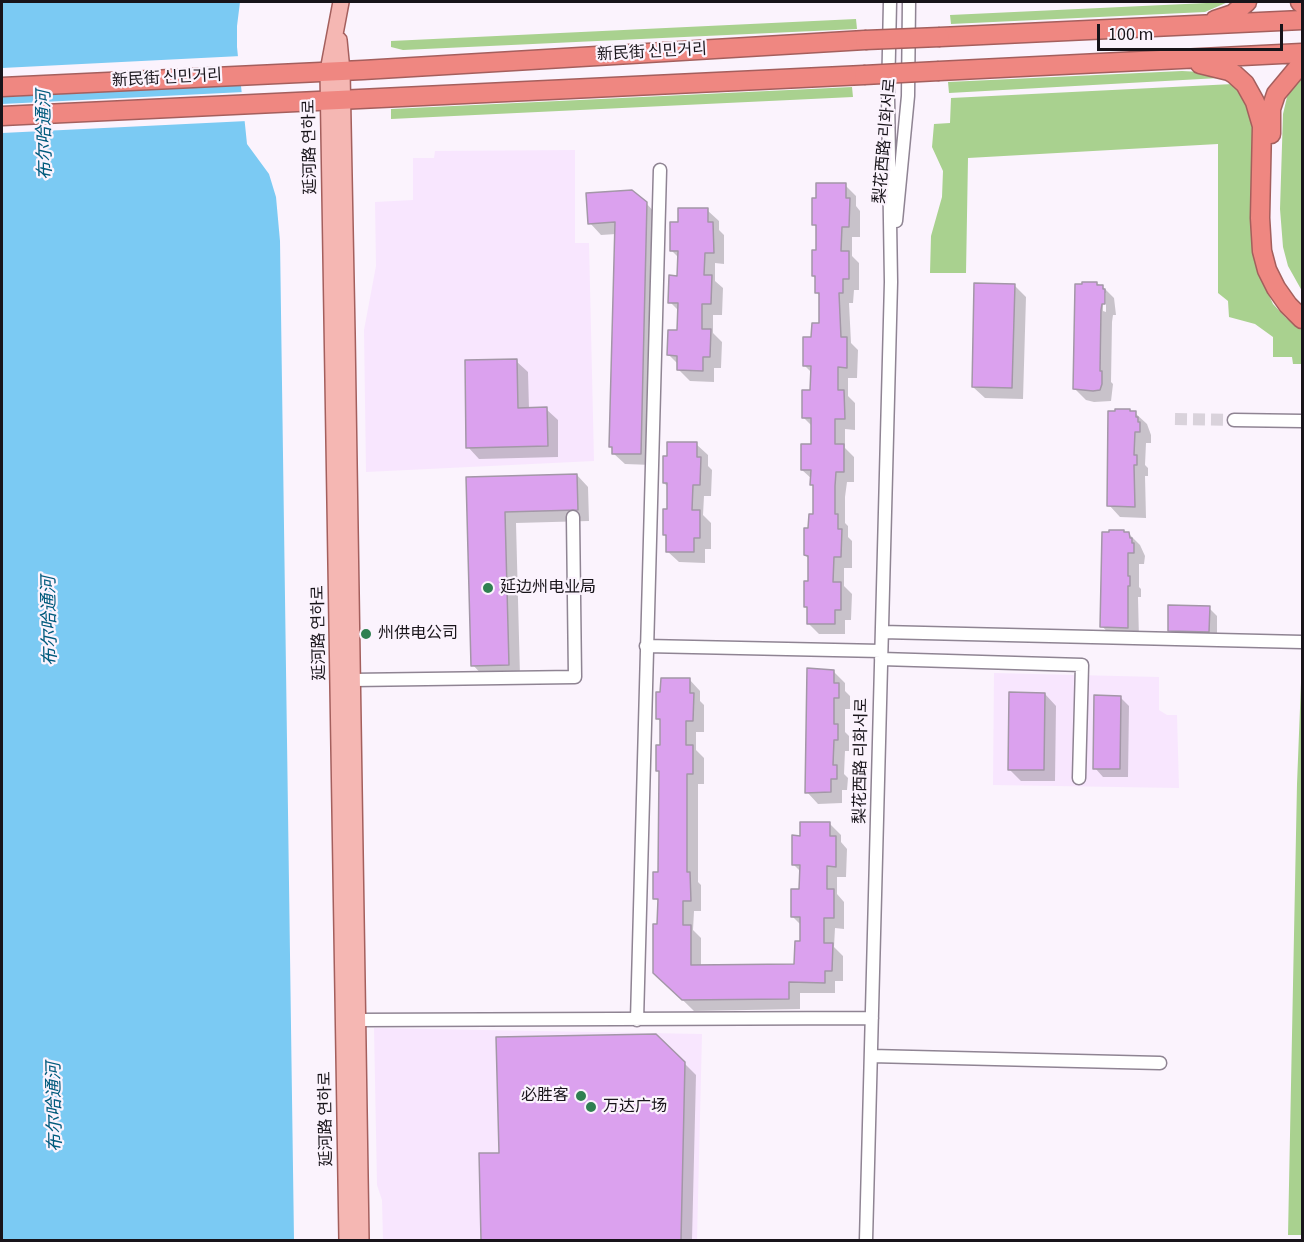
<!DOCTYPE html>
<meta charset="utf-8">
<style>
body{margin:0}
#map{position:relative;width:1304px;height:1242px;overflow:hidden;background:#fbf3fd;font-family:"Source Sans 3",sans-serif}
canvas{display:block}
.frame{position:absolute;inset:0;border:3px solid #18141a;pointer-events:none}
.scale{position:absolute;left:1097px;top:24px;width:186px;height:27px;box-sizing:border-box;border:3px solid #18141a;border-top:0;padding-left:8px;font-size:18px;line-height:21px;white-space:nowrap;color:#18141a;-webkit-text-stroke:4px #fbf3fd;paint-order:stroke}
</style>
<div id="map">
<canvas width="1304" height="1242"></canvas>
<div class="frame"></div>
<div class="scale">100 m</div>
</div>
<script>
const ctx = document.querySelector('canvas').getContext('2d');
ctx.lineJoin = 'round';
function fill(path, color) { ctx.fillStyle = color; ctx.fill(path, 'evenodd'); }
const poly = rows => new Path2D(rows.map(r => 'M' + r).join(''));
function stroke(path, color, width, dash) { ctx.strokeStyle = color; ctx.lineWidth = width; ctx.lineCap = dash ? 'butt' : 'round'; ctx.setLineDash(dash || []); ctx.stroke(path); }
function write(font, color, halo, rows, align = 'center') {
  ctx.font = font + ' "Source Sans 3","Noto Sans SC","Noto Sans KR",sans-serif'; ctx.lineWidth = 4.5; ctx.setLineDash([]); ctx.textBaseline = 'middle'; ctx.strokeStyle = halo; ctx.fillStyle = color; for (const [text, x, y, turn = 0] of rows) {
    ctx.save(); ctx.translate(x, y); ctx.rotate((+turn || 0) * Math.PI / 180); ctx.textAlign = isNaN(turn) ? turn : align; if (halo) ctx.strokeText(text, 0, 0); ctx.fillText(text, 0, 0); ctx.restore();
  }
}
const built = poly([
 [575,150,575,243,589,243,594,461,366,472,364,330,376,266,375,202,413,200,413,158,434,158,435,151],
 [994,673,1159,677,1159,710,1167,715,1177,715,1179,788,993,785],
 [374,1028,702,1034,697,1240,383,1240,382,1200,377,1185]
]);
const green = poly([
 [1228,2,1205,12,951,24,950,15],
 [856,19,857,29,403,50,391,47,391,41],
 [1182,71,1201,72,1219,78,949,93,948,82],
 [1302,75,1302,291,1288,266,1283,247,1280,209,1283,114,1287,97],
 [1233,84,1241,93,1251,115,1253,129,1252,237,1259,274,1273,304,1286,318,1302,330,1302,412,1302,364,1293,364,1292,357,1273,357,1273,337,1255,324,1229,317,1228,301,1218,293,1218,144,968,158,966,273,930,273,931,236,942,197,943,171,932,147,934,124,950,123,951,98],
 [852,87,853,97,391,119,391,109],
 [1301,683,1302,1235,1288,1235,1297,784]
]);
const water = poly([
 [2,2,240,2,237,26,237,47,247,144,269,174,276,197,280,241,294,1240,2,1240]
]);
const pier = poly([
 [241,56,244,85,2,97,2,68],
 [244,92,247,121,2,133,2,104]
]);
const shadow = poly([
 [845,185,856,196,856,206,860,211,860,237,852,237,852,256,859,263,859,290,854,290,853,303,849,303,851,343,858,350,857,378,848,378,848,396,855,403,855,430,845,429,845,448,854,457,854,482,847,482,845,497,845,523,848,526,848,537,852,541,852,568,844,568,844,586,852,594,851,620,845,620,845,634,819,634,808,623,808,609,805,606,809,582,809,559,805,555,815,515,815,487,812,485,812,479,802,470,812,446,812,426,803,417,812,392,812,373,804,365,813,338,821,325,821,297,816,292,816,279,813,276,818,252,818,228,813,224],
 [646,203,657,215,652,465,625,464,613,453,611,447,616,234,601,235,590,223],
 [707,210,719,221,719,230,724,235,724,264,715,263,715,281,723,288,722,315,713,315,713,333,722,342,721,368,714,368,714,382,690,381,679,370,679,365,669,355,679,331,679,311,670,302,679,277,679,258,671,250,679,224],
 [1096,283,1102,286,1114,298,1116,315,1113,315,1112,322,1111,382,1113,384,1111,401,1094,402,1086,400,1074,388],
 [1103,293,1106,293,1106,312,1103,311],
 [1014,285,1026,297,1023,399,985,398,973,387],
 [516,361,528,372,529,409,546,409,558,420,558,457,479,459,468,447],
 [1130,410,1135,413,1147,424,1151,435,1151,443,1146,443,1145,465,1148,468,1148,476,1145,476,1146,518,1120,517,1109,505],
 [696,444,708,455,708,466,712,470,711,496,704,496,703,515,711,523,711,549,705,549,705,563,679,562,667,551,667,537,664,534,668,510,668,487,664,483],
 [577,475,588,487,589,521,516,523,520,676,484,677,473,665,468,478],
 [1125,534,1129,534,1140,545,1145,556,1144,564,1139,564,1139,587,1141,589,1141,597,1138,597,1139,639,1113,638,1102,626],
 [1209,608,1217,616,1217,639,1178,638,1170,630],
 [834,672,845,683,845,691,850,696,850,709,845,709,845,732,849,736,849,751,845,751,844,774,848,778,847,790,842,790,842,803,818,804,807,792],
 [689,679,700,691,700,701,704,705,704,732,696,732,696,750,704,758,704,784,698,784,698,882,701,885,701,911,694,911,693,930,701,938,701,967,796,965,801,942,801,925,792,916,801,891,801,872,793,864,802,837,830,824,841,835,841,842,847,849,846,877,837,877,837,894,844,902,844,929,835,928,834,947,843,956,843,981,835,981,835,993,800,993,800,1009,694,1011,654,972,659,926,659,902,655,898,659,873,660,773,657,770,662,746,662,723,658,719],
 [1045,694,1056,706,1055,781,1021,781,1009,769],
 [1120,697,1129,706,1128,777,1103,777,1095,768],
 [656,1035,696,1075,692,1240,482,1240,480,1155,500,1154]
]);
const building = poly([
 [816,183,846,183,846,198,850,198,849,227,842,227,841,251,849,251,849,279,843,279,843,293,839,293,841,337,847,337,847,368,838,367,838,390,844,390,845,419,835,419,835,444,844,444,844,472,836,472,835,486,835,514,838,514,838,529,842,529,841,557,834,557,833,582,841,582,841,610,835,610,835,624,807,624,807,607,804,607,804,581,808,581,808,556,804,555,804,528,808,528,809,514,813,514,813,485,810,485,811,470,801,470,801,444,811,444,811,418,802,418,802,390,810,390,811,366,803,366,803,337,811,337,812,323,819,323,819,293,815,293,815,276,812,276,812,250,816,250,816,225,812,225,812,198,816,198,816,183],
 [632,190,647,202,641,454,612,454,612,447,609,447,615,222,588,224,586,193,632,190],
 [678,208,708,208,708,222,713,222,714,253,705,253,704,275,712,275,711,304,702,304,702,329,711,329,710,357,703,357,703,371,677,370,677,356,667,355,668,330,677,330,678,303,668,303,669,275,677,276,678,251,670,251,670,222,678,222,678,208],
 [1082,282,1097,282,1097,285,1103,285,1103,289,1105,289,1105,304,1102,304,1101,310,1100,371,1102,371,1102,384,1100,390,1093,391,1073,389,1075,284,1082,284,1082,282],
 [974,283,1015,284,1012,388,972,387,974,283],
 [517,359,518,408,547,407,548,446,466,448,465,360,517,359],
 [1115,409,1130,409,1130,411,1136,411,1136,417,1138,417,1138,422,1140,422,1140,432,1135,432,1134,455,1137,455,1137,465,1134,465,1135,507,1107,506,1108,411,1115,411,1115,409],
 [667,442,697,442,697,457,701,457,700,485,693,485,692,510,700,510,700,538,694,538,694,552,666,552,666,535,663,535,663,509,667,509,667,483,663,483,663,456,667,456,667,442],
 [577,474,578,510,505,512,509,665,471,666,466,477,577,474],
 [1109,530,1124,530,1124,532,1129,532,1130,538,1132,538,1132,543,1134,543,1134,553,1128,553,1128,576,1130,576,1130,586,1128,586,1128,628,1100,627,1102,532,1109,532,1109,530],
 [1168,605,1210,606,1209,632,1168,631,1168,605],
 [807,668,834,670,834,683,839,683,839,698,834,698,834,724,838,724,838,740,834,740,833,765,837,765,837,779,831,779,831,792,805,793,807,668],
 [661,678,690,678,690,693,694,693,693,721,686,721,686,745,693,745,693,774,687,774,687,872,690,872,691,901,683,901,683,925,691,925,691,965,794,964,795,941,800,941,800,917,791,917,791,889,799,889,800,865,792,865,792,835,800,836,800,822,830,822,830,836,836,836,836,867,827,866,827,889,834,889,834,918,824,918,824,943,833,943,832,971,825,971,825,983,789,982,789,999,682,1000,653,973,653,924,657,924,658,899,653,899,653,872,658,872,659,771,656,771,656,745,660,745,660,719,656,719,656,692,660,692,661,678],
 [1009,692,1045,693,1044,770,1008,770,1009,692],
 [1094,695,1121,696,1120,769,1093,769,1094,695],
 [656,1034,685,1062,681,1240,481,1240,479,1153,499,1153,496,1037,656,1034]
]);
const minorTunnel = poly([
 [1175,419,1234,420]
]);
const minor = poly([
 [896,221,908,96,909,2],
 [1234,420,1302,421],
 [882,632,1302,642],
 [646,646,881,651],
 [881,659,1082,665,1079,778],
 [352,680,575,677,573,517],
 [357,1020,872,1018],
 [637,1020,660,170],
 [871,1056,1160,1063],
 [866,1240,891,282,888,97,890,2]
]);
const major = poly([
 [341,2,328,71,347,1240],
 [339,40,342,71,347,334,361,1240]
]);
const highway = poly([
 [1300,2,1302,4],
 [1215,20,1233,14,1247,2],
 [940,37,1302,20],
 [1200,64,1229,71,1234,74,1245,84,1255,102,1262,126,1260,218,1262,251,1267,270,1276,288,1288,305,1302,319],
 [939,71,1302,53],
 [2,87,363,70,865,40],
 [2,116,864,75],
 [1271,134,1271,109,1276,94,1296,70,1302,65]
]);
const highwayBridge = poly([
 [865,40,940,37],
 [864,75,939,71]
]);
const markers = [
 [488,588,6,"#2f8051"],
 [366,634,6,"#2f8051"],
 [581,1096,6,"#2f8051"],
 [591,1107,6,"#2f8051"]
];
const streetNames = [
 ["新民街 신민거리",652,53,-3],
 ["新民街 신민거리",167,79,-3],
 ["梨花西路 리화서로",886,141,-85],
 ["延河路 연하로",311,147,-91],
 ["延河路 연하로",320,633,-91],
 ["梨花西路 리화서로",862,761,-89],
 ["延河路 연하로",327,1119,-91]
];
const poiNames = [
 ["延边州电业局",500,588],
 ["州供电公司",378,634],
 ["必胜客",569,1096,"right"],
 ["万达广场",603,1107]
];
const waterNames = [
 ["布尔哈通河",46,135,-91],
 ["布尔哈通河",51,621,-91],
 ["布尔哈通河",56,1107,-91]
];
fill(built, '#f8e6fe');
fill(green, '#a9d18f');
fill(water, '#7bcaf3');
fill(pier, '#fbf3fd');
fill(shadow, '#0003');
fill(building, '#dba1ee');
stroke(building, '#a397a7', 1.5);
stroke(minorTunnel, '#d9d2db', 12, [12, 6]);
stroke(minor, '#8f8493', 15);
stroke(major, '#a45f5d', 18);
stroke(highway, '#a45f5d', 21);
stroke(minor, '#fff', 12);
stroke(major, '#f5b7b3', 15);
stroke(highway, '#ef8781', 18);
stroke(highwayBridge, '#a45f5d', 21, []);
stroke(highwayBridge, '#ef8781', 18);
for (const [x, y, r, color] of markers) { const dot = new Path2D(); dot.arc(x, y, r, 0, 2 * Math.PI); ctx.fillStyle = color; ctx.fill(dot); stroke(dot, '#fbf3fd', 2); }
write('16px', '#18141a', '#fbf3fd', streetNames);
write('16px', '#18141a', '#fbf3fd', poiNames, 'left');
write('italic 18px', '#005a7c', '#fbf3fd', waterNames);
</script>
